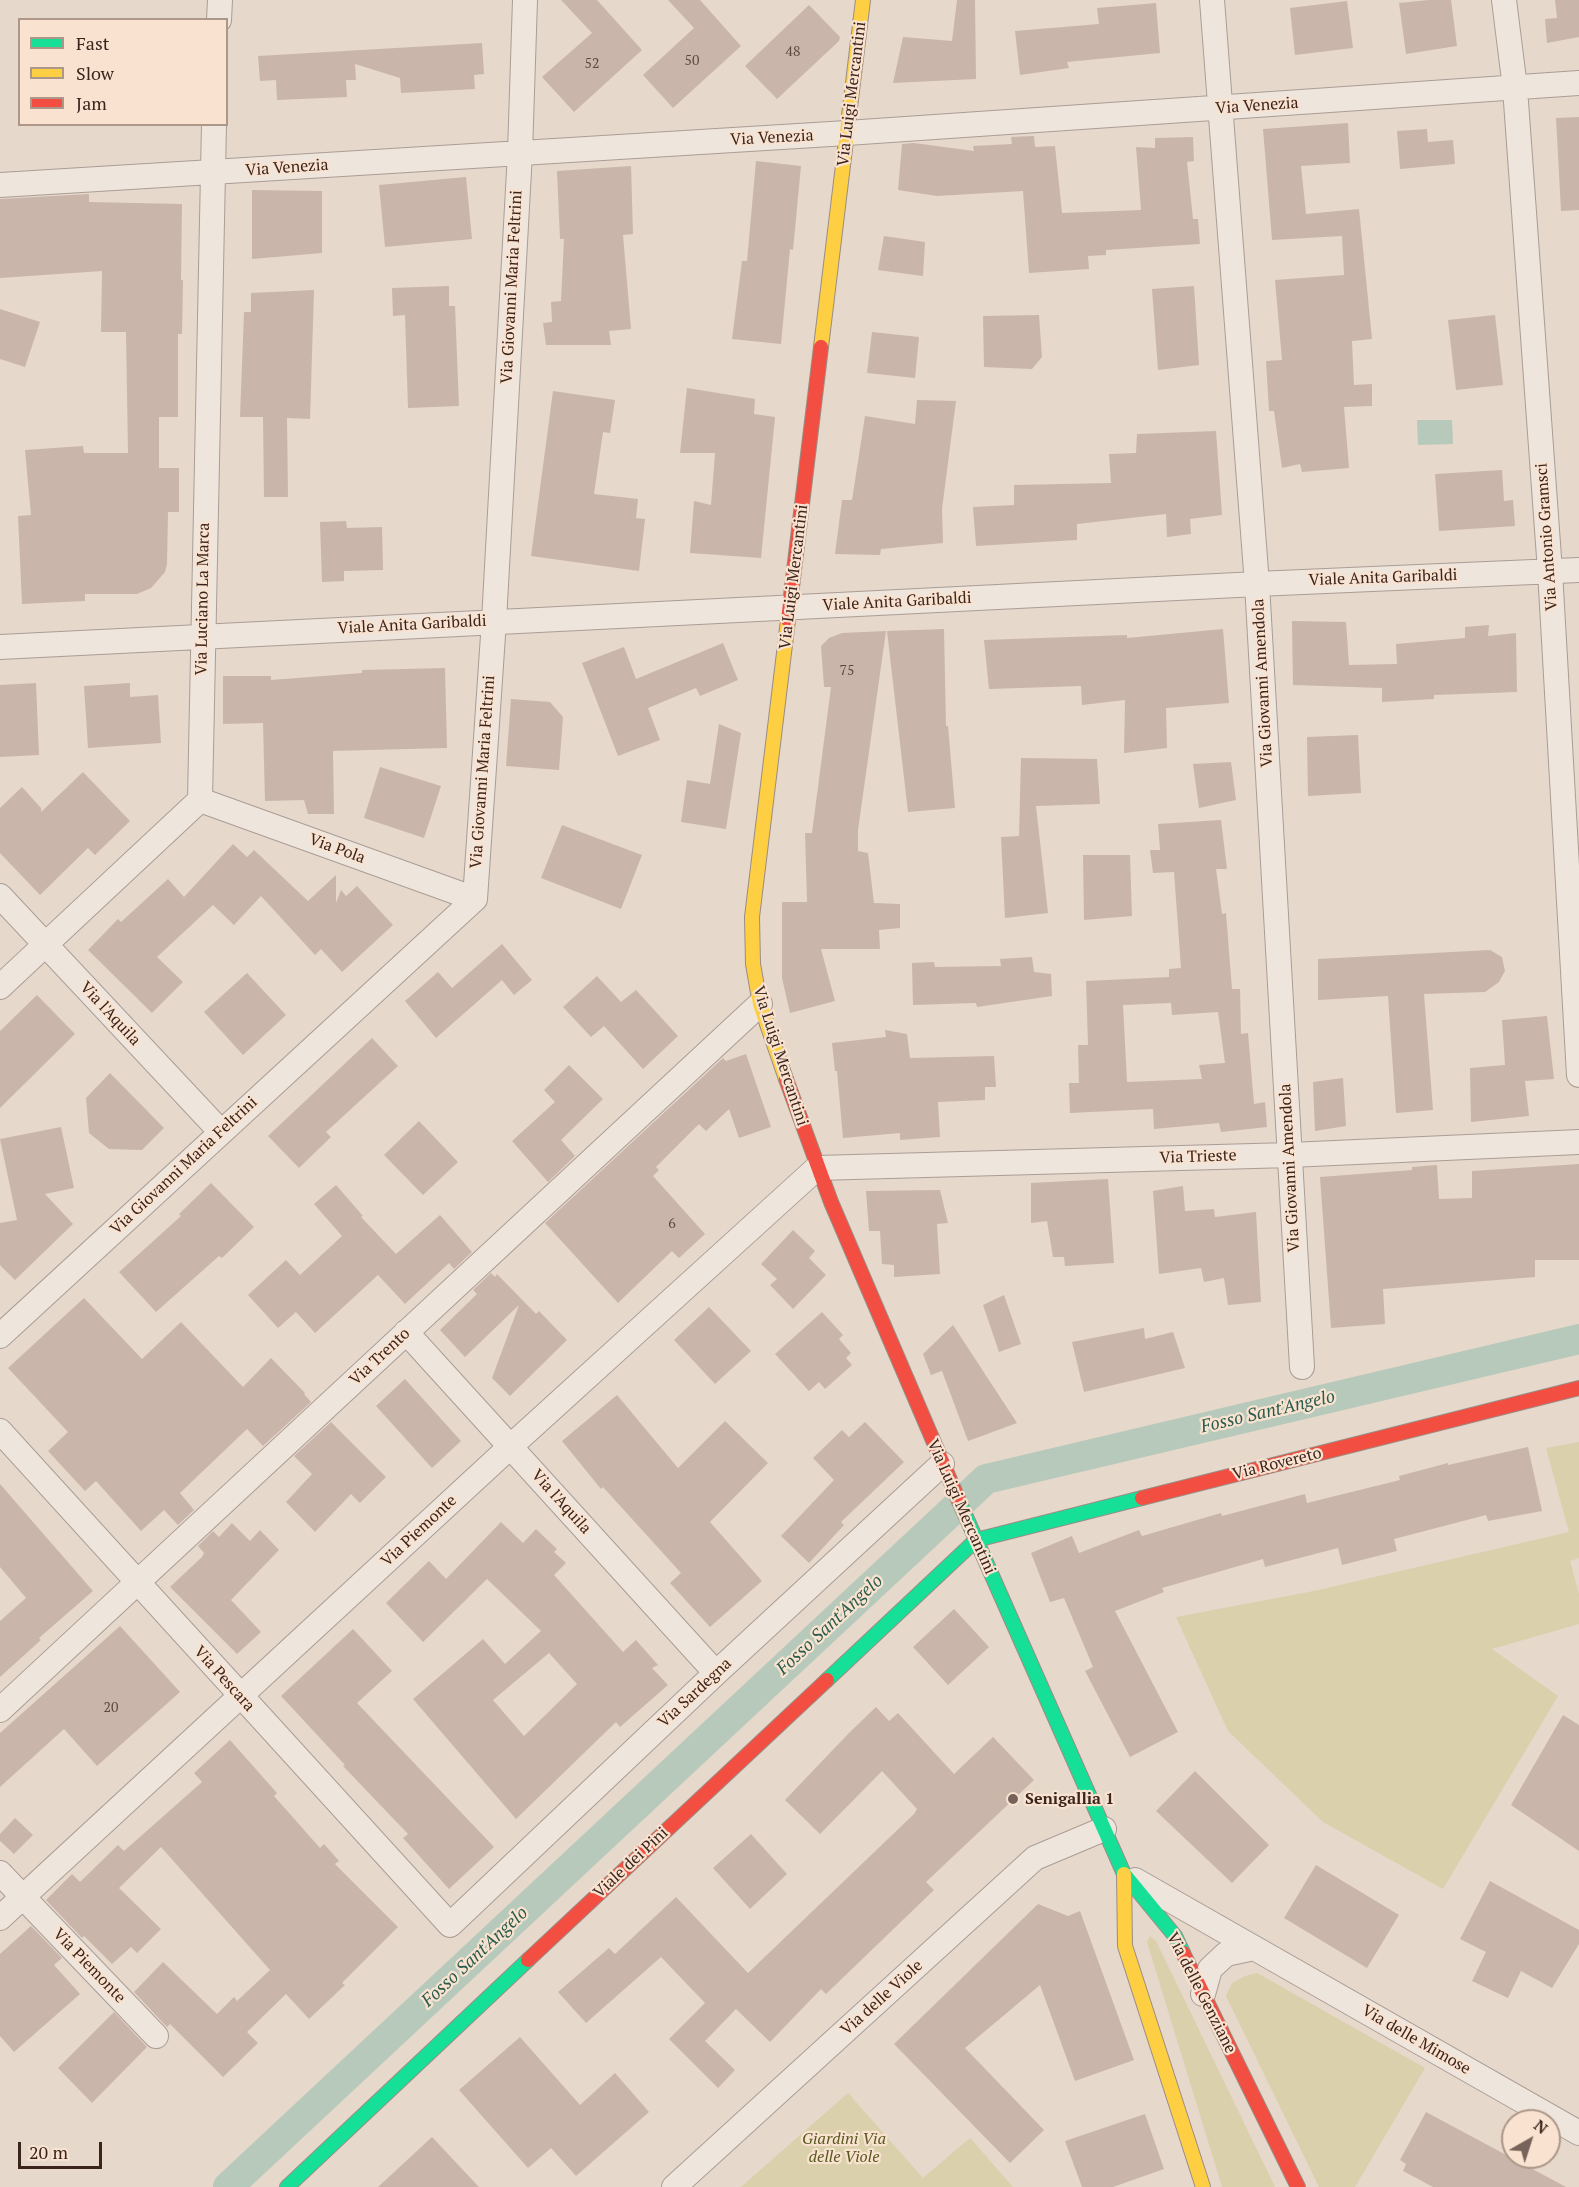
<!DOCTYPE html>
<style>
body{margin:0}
#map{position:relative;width:1579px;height:2187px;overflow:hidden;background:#e6d8cb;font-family:"PT Serif",serif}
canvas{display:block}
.legend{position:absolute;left:18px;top:18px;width:210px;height:108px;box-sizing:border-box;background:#f9e3d0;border:2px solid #ad9788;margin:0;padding:8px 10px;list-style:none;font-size:18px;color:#3b241c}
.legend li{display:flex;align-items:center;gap:12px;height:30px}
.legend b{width:30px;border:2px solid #ad9788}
.north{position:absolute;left:1501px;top:2109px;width:60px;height:60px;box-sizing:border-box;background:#f9e3d0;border:2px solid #ad9788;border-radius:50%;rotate:39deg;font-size:16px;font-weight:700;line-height:24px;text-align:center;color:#3b241c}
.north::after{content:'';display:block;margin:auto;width:21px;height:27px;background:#776359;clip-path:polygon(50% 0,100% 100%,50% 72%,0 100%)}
.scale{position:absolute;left:18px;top:2142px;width:84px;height:27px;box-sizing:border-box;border:3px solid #3b241c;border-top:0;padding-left:8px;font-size:18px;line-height:21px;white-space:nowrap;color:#3b241c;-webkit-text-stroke:4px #f9e3d0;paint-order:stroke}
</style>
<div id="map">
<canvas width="1579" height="2187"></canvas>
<ul class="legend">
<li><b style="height:8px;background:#16e098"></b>Fast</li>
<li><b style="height:8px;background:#ffcf43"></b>Slow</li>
<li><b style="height:8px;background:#f24e42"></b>Jam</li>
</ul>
<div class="north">N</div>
<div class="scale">20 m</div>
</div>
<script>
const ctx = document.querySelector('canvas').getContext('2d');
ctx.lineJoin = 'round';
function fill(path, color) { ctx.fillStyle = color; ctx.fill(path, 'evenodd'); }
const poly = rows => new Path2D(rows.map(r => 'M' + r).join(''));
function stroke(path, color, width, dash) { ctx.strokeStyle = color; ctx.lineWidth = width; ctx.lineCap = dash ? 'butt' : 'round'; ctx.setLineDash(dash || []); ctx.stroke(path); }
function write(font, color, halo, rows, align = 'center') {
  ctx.font = font + ' "PT Serif",serif'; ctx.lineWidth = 4.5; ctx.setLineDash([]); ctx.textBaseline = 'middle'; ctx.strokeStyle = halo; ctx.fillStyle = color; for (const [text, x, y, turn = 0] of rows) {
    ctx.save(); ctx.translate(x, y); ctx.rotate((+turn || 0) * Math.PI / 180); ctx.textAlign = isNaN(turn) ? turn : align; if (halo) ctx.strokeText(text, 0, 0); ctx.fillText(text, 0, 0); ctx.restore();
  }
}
const green = poly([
 [1579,1442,1579,1558,1570,1561,1579,1594,1579,1624,1492,1649,1558,1696,1443,1889,1323,1822,1228,1731,1176,1617,1314,1591,1569,1532,1546,1448],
 [1150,1936,1156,1941,1275,2187,1222,2187,1147,1942],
 [1257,1973,1425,2068,1355,2187,1319,2187,1226,1996,1232,1983,1245,1976],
 [848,2093,923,2178,970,2138,1013,2187,741,2187]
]);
const water = poly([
 [1417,420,1452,420,1453,444,1418,445]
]);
const canal = poly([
 [228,2187,986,1479,1579,1339]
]);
const building = poly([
 [561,0,597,0,642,50,574,112,542,77,592,33],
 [668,0,700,0,741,46,673,108,643,75,694,28],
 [957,0,975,0,976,79,893,83,903,37,952,41],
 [1429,0,1451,0,1457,46,1406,54,1399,3],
 [1555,0,1579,0,1579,37,1547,43,1545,19,1557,18],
 [1347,1,1353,48,1295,55,1290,8],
 [1156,3,1160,53,1067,62,1069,68,1020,75,1015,31,1099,24,1097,8],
 [809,5,840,37,839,41,777,99,745,66],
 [482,43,484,74,474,75,475,89,401,93,400,78,355,64,356,80,346,80,347,97,277,100,276,80,260,81,258,56],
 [1579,117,1579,210,1561,211,1556,118],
 [1348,123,1350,163,1301,166,1306,214,1359,209,1372,339,1352,341,1354,385,1372,384,1372,406,1344,407,1349,468,1302,472,1300,464,1282,468,1274,411,1269,411,1266,361,1282,360,1275,280,1344,275,1342,236,1272,240,1263,129],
 [1427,129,1428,142,1453,140,1455,164,1400,169,1397,131],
 [1034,136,1035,147,1055,146,1062,213,1141,210,1136,147,1155,148,1155,138,1193,137,1194,161,1187,162,1193,219,1198,219,1200,244,1106,250,1106,255,1088,256,1089,269,1029,273,1023,191,937,196,898,190,902,144,914,143,974,151,973,146,1012,144,1011,137],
 [756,161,801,166,793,250,790,249,781,344,732,339,742,261,747,261],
 [631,166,633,234,623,235,631,329,609,331,611,345,546,345,543,323,552,322,551,302,561,301,564,239,560,239,557,171],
 [466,177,472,239,385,247,379,185],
 [252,190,322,191,322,253,252,259],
 [89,194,89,202,182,204,181,280,183,280,182,334,178,334,178,417,159,417,159,468,179,468,179,512,168,512,167,564,165,572,151,588,137,594,85,594,85,601,22,604,18,516,31,515,25,450,83,446,84,453,128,453,126,332,101,332,102,271,0,278,0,199],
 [884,236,925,242,923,276,878,270],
 [449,286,449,306,455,306,459,406,408,408,405,315,393,316,392,288],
 [1194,286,1199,365,1158,370,1152,289],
 [314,290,310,419,287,418,288,497,264,497,263,417,240,417,244,312,251,312,251,293],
 [0,309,40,322,25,367,0,359],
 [1039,315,1042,357,1032,369,984,367,983,316],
 [1495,315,1503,385,1456,390,1448,320],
 [872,332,919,337,915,378,867,373],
 [687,388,755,399,754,414,775,417,761,558,690,553,694,501,711,505,715,453,680,453],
 [553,391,615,400,610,433,603,432,594,494,638,499,636,518,645,519,639,571,531,556],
 [917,400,956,401,942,509,943,543,881,549,880,555,835,554,842,500,852,500,865,416,915,424],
 [1216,431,1222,515,1190,519,1191,534,1167,537,1166,514,1077,524,1077,540,976,546,973,507,1014,505,1014,485,1111,483,1109,454,1136,453,1137,434],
 [1502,470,1504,501,1513,500,1515,526,1439,531,1435,474],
 [346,521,347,528,382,527,383,570,344,571,344,581,322,582,320,522],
 [1292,621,1346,622,1349,665,1397,664,1396,644,1465,638,1465,627,1489,625,1488,636,1516,633,1517,692,1434,695,1434,699,1382,702,1382,688,1293,685],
 [944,629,946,726,948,726,955,808,908,812,887,631],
 [1223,629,1229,703,1166,708,1167,748,1124,753,1125,700,1082,705,1081,686,989,689,984,640,1127,635,1127,638],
 [886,631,858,830,858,851,868,853,874,903,900,904,900,928,879,930,880,949,821,949,835,1001,790,1013,782,978,782,902,807,902,805,833,812,833,831,687,824,687,821,646,829,638,842,633],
 [723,643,738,680,700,696,696,688,648,708,660,740,618,756,582,663,624,647,636,679],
 [445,668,447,748,331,751,333,751,334,814,308,814,304,800,265,801,263,723,223,724,223,676,271,676,271,680,362,673,362,670],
 [36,683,39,755,0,757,0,685],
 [130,683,130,697,158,695,161,743,88,748,84,686],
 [511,699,550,702,563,717,559,770,506,766],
 [719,724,741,733,726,829,681,822,687,780,710,784],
 [1358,735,1361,793,1308,796,1307,737],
 [1021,758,1097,759,1100,804,1036,806,1048,913,1005,918,1001,837,1019,836],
 [1231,762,1236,800,1199,808,1193,764],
 [380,767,441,786,424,838,364,818],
 [83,772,130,821,95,855,88,848,40,895,0,853,0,808,22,787,41,808,41,812],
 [1221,820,1227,869,1216,869,1222,914,1226,913,1232,989,1240,989,1241,1034,1248,1033,1254,1104,1265,1102,1267,1127,1221,1132,1219,1123,1154,1129,1153,1109,1070,1113,1069,1083,1079,1083,1078,1045,1088,1045,1086,981,1169,977,1169,969,1181,968,1174,872,1153,873,1150,850,1160,850,1158,824],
 [1171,1003,1172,1015,1218,1012,1225,1063,1199,1065,1202,1079,1127,1082,1123,1005],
 [562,825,642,855,621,909,541,878],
 [233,844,247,857,254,850,308,901,336,875,336,903,341,890,346,896,357,886,393,925,342,972,321,949,315,955,261,896,234,925,213,905,157,957,183,982,152,1013,88,950,118,919,121,922,168,879,184,897],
 [1083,855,1130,855,1132,916,1084,920],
 [502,944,532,980,514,995,502,980,436,1038,405,1001,438,972,452,988],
 [1490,950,1502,957,1505,971,1499,982,1485,992,1424,994,1433,1110,1396,1113,1388,996,1318,1000,1318,959],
 [1032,957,1034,972,1051,974,1052,996,977,1007,976,1003,913,1005,912,963,934,962,935,967,1001,966,1000,959],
 [247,973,286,1015,243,1055,204,1012],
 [597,976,621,1002,636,990,678,1036,643,1069,604,1026,591,1037,563,1007],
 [37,995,75,1034,0,1108,0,1031],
 [1547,1016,1554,1079,1525,1081,1529,1116,1471,1122,1470,1068,1505,1065,1502,1020],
 [885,1030,907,1034,910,1058,994,1056,996,1087,985,1087,985,1100,938,1102,940,1137,900,1140,900,1133,843,1138,837,1071,835,1071,832,1043,886,1037],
 [372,1038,398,1066,326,1132,331,1137,299,1168,268,1136],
 [746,1054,771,1127,739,1138,729,1109,706,1131,699,1124,656,1167,659,1170,653,1176,705,1234,679,1258,672,1251,618,1303,545,1223,723,1058,726,1061],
 [569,1065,603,1099,561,1140,575,1156,548,1182,512,1141,555,1102,544,1090],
 [110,1073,164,1128,142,1150,109,1149,89,1133,86,1098],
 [1343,1078,1346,1126,1315,1131,1313,1082],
 [419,1121,458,1162,423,1195,384,1155],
 [61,1127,74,1188,45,1194,73,1224,15,1280,0,1265,0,1223,17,1220,0,1139],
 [1579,1164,1579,1260,1535,1260,1535,1277,1383,1289,1385,1324,1331,1328,1320,1177,1412,1170,1412,1167,1437,1165,1439,1199,1472,1198,1472,1171],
 [1108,1179,1114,1263,1065,1266,1064,1257,1053,1257,1047,1221,1031,1223,1031,1183],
 [211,1183,254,1227,222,1258,219,1256,156,1312,119,1272,181,1216,179,1214],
 [336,1185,363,1216,361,1217,396,1254,440,1215,472,1252,454,1269,449,1263,405,1304,378,1275,315,1333,296,1312,278,1328,248,1295,286,1260,300,1275,342,1236,314,1204],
 [1183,1186,1185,1211,1214,1209,1215,1217,1256,1212,1261,1302,1228,1305,1224,1278,1204,1282,1201,1268,1159,1274,1153,1191],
 [940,1190,948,1223,937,1224,940,1274,894,1277,894,1265,882,1264,880,1231,869,1231,866,1191],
 [793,1230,815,1251,809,1258,826,1275,793,1309,770,1285,777,1279,761,1264],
 [491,1273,495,1277,497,1274,536,1314,539,1311,567,1340,510,1396,492,1378,519,1305,465,1357,440,1330,477,1294,473,1290],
 [1004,1295,1021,1344,999,1352,983,1305],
 [84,1298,142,1359,181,1322,243,1387,271,1358,305,1393,304,1394,311,1402,263,1446,247,1429,180,1493,194,1510,178,1525,164,1510,141,1531,96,1481,85,1491,48,1451,68,1432,8,1368],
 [709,1307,751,1351,715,1384,674,1340],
 [822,1312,843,1335,839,1339,851,1353,846,1358,852,1365,825,1389,819,1382,809,1391,775,1354],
 [953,1325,1017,1423,968,1441,942,1371,931,1375,923,1354],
 [1144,1328,1145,1339,1173,1332,1185,1368,1084,1392,1072,1342],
 [405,1379,461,1441,432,1468,376,1406],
 [617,1395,678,1468,725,1421,768,1463,710,1522,762,1581,710,1627,670,1583,681,1573,603,1487,601,1489,562,1441],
 [331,1422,386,1477,360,1503,351,1494,315,1532,286,1502,312,1474,294,1456],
 [865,1422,904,1462,841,1522,844,1525,809,1563,781,1536,834,1480,813,1458,842,1430,849,1437],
 [1528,1447,1542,1511,1488,1521,1486,1515,1394,1539,1397,1551,1342,1565,1338,1548,1265,1567,1263,1559,1162,1588,1164,1592,1115,1611,1178,1732,1130,1757,1085,1671,1093,1667,1064,1598,1050,1602,1031,1553,1072,1536,1079,1553,1139,1530,1142,1536,1221,1513,1222,1516,1305,1494,1307,1503,1400,1480,1399,1476,1448,1463,1448,1465],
 [0,1484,93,1591,39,1638,41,1640,0,1677,0,1621,26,1598,0,1567],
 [501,1522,523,1543,536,1529,557,1549,554,1552,566,1563,554,1575,623,1652,636,1640,658,1665,652,1668,668,1685,620,1727,616,1722,516,1819,413,1699,483,1639,505,1664,541,1631,487,1579,423,1642,386,1603,429,1561,446,1579],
 [549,1653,577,1684,524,1736,493,1700],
 [232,1523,250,1541,260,1530,279,1550,231,1600,261,1632,237,1654,170,1587,202,1557,204,1553,198,1546,213,1531,219,1537],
 [954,1609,989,1647,948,1685,913,1647],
 [120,1626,180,1692,97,1766,64,1729,0,1787,0,1733],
 [353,1629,392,1671,357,1703,494,1847,449,1889,403,1838,408,1834,343,1766,345,1765,281,1696],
 [876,1707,889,1721,898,1713,954,1774,993,1737,1034,1780,926,1882,934,1890,826,1994,821,1989,770,2042,736,2009,705,2041,735,2070,718,2088,669,2039,705,2003,661,1957,586,2023,558,1992,609,1948,615,1954,676,1897,748,1973,914,1814,917,1809,882,1771,820,1834,785,1800,848,1734],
 [1563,1715,1579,1725,1579,1851,1511,1805],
 [230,1740,277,1793,274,1796,320,1848,324,1844,339,1861,335,1864,398,1927,342,1983,345,1985,309,2019,286,1994,247,2032,258,2043,223,2077,170,2024,167,2027,134,1992,163,1962,217,2014,234,1997,237,2001,270,1970,161,1847,119,1888,161,1929,137,1953,131,1947,112,1964,84,1936,82,1938,46,1900,72,1874,80,1882,118,1845,124,1851,202,1782,194,1773],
 [1195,1771,1269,1845,1232,1883,1156,1811],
 [15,1818,33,1835,14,1854,0,1841,0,1834],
 [751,1834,787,1874,750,1909,713,1868],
 [1316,1865,1399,1915,1367,1968,1284,1918],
 [1490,1881,1579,1930,1579,1944,1552,1988,1521,1971,1508,1998,1472,1981,1486,1952,1460,1939],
 [1038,1904,1068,1916,1080,1911,1134,2060,1075,2081,1040,1985,965,2048,1044,2130,1010,2163,894,2044],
 [31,1926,62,1958,54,1965,80,1994,14,2052,0,2036,0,1954],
 [114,2012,147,2047,92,2103,58,2068],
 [520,2037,580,2105,615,2073,649,2112,576,2176,551,2148,528,2168,459,2090],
 [1426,2112,1566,2187,1433,2187,1403,2171,1406,2164,1400,2160],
 [1145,2114,1164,2169,1113,2187,1082,2187,1065,2141],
 [432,2137,479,2187,378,2187]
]);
const street = poly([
 [1212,0,1257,584,1302,1367],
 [1504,0,1515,88,1550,571,1579,1075],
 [219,20,220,0],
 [0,185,847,133,1579,83],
 [0,647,1257,584,1579,570],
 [200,800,475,899],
 [0,896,221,1132],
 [0,987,200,800,214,124],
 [406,1332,716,1673],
 [0,1336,475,899,494,621,520,153,525,0],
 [0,1431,450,1925,716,1673,942,1464],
 [0,1710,760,1004],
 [0,1873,156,2036],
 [1135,1880,1579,2133],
 [0,1918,511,1446,817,1168,1290,1155,1579,1142],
 [1203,1994,1210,1969,1226,1954,1254,1948],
 [674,2187,1035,1858,1104,1829]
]);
const fast = poly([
 [959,1501,1124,1874,1175,1936,1183,1953],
 [827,1680,976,1540,1142,1498],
 [287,2187,528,1960]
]);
const slow = poly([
 [821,347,863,0],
 [786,1079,760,1004,753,964,752,917,788,620],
 [1124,1874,1125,1946,1203,2187]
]);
const jam = poly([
 [788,620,821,347],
 [786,1079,831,1202,959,1501],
 [1142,1498,1579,1388],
 [1183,1953,1298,2187],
 [528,1960,827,1680]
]);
const markers = [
 [1013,1799,6,"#776359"]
];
const numberNames = [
 ["48",793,52],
 ["50",692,61],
 ["52",592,64],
 ["75",847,671],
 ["6",672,1224],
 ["20",111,1708]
];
const streetNames = [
 ["Via Luigi Mercantini",852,94,-83],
 ["Via Venezia",1257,106,-4],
 ["Via Venezia",772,138,-3],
 ["Via Venezia",287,168,-4],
 ["Via Giovanni Maria Feltrini",512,287,-87],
 ["Via Antonio Gramsci",1547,537,-94],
 ["Via Luigi Mercantini",794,577,-83],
 ["Viale Anita Garibaldi",1383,578,-2],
 ["Via Luciano La Marca",203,599,-89],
 ["Viale Anita Garibaldi",897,602,-3],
 ["Viale Anita Garibaldi",412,625,-3],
 ["Via Giovanni Amendola",1263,683,-93],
 ["Via Giovanni Maria Feltrini",483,772,-86],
 ["Via Pola",337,849,20],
 ["Via l'Aquila",110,1014,47],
 ["Via Luigi Mercantini",780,1056,72],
 ["Via Trieste",1198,1157,-2],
 ["Via Giovanni Maria Feltrini",184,1166,-43],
 ["Via Giovanni Amendola",1290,1168,-93],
 ["Via Trento",380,1357,-43],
 ["Via Rovereto",1277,1464,-14],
 ["Via l'Aquila",561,1502,48],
 ["Via Luigi Mercantini",961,1507,66],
 ["Via Piemonte",419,1531,-43],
 ["Via Pescara",224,1679,48],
 ["Via Sardegna",695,1693,-43],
 ["Viale dei Pini",631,1863,-43],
 ["Via Piemonte",89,1966,46],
 ["Via delle Genziane",1201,1993,63],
 ["Via delle Viole",882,1998,-42],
 ["Via delle Mimose",1416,2040,30]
];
const poiNames = [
 ["Senigallia 1",1025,1799]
];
const parkNames = [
 ["Giardini Via",844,2139],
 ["delle Viole",844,2157]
];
const waterNames = [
 ["Fosso Sant'Angelo",1268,1412,-13],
 ["Fosso Sant'Angelo",830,1625,-43],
 ["Fosso Sant'Angelo",475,1957,-43]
];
fill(green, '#dad0ac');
fill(water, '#b7c9ba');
stroke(canal, '#b7c9ba', 30);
fill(building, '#cab5ab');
stroke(street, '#ab9d95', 26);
stroke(fast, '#9b8d84', 16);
stroke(slow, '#9b8d84', 16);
stroke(jam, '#9b8d84', 16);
stroke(street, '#eee5dd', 24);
stroke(fast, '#16e098', 14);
stroke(slow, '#ffcf43', 14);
stroke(jam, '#f24e42', 14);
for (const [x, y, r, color] of markers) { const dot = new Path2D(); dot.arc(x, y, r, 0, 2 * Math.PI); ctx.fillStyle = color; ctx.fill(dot); stroke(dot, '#f9e3d0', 2); }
write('14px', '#5f4840', null, numberNames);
write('16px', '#3b241c', '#f9e3d0', streetNames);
write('bold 16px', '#3b241c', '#f9e3d0', poiNames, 'left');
write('italic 16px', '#585920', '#f9e3d0', parkNames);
write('italic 18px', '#295c4d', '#f9e3d0', waterNames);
</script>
